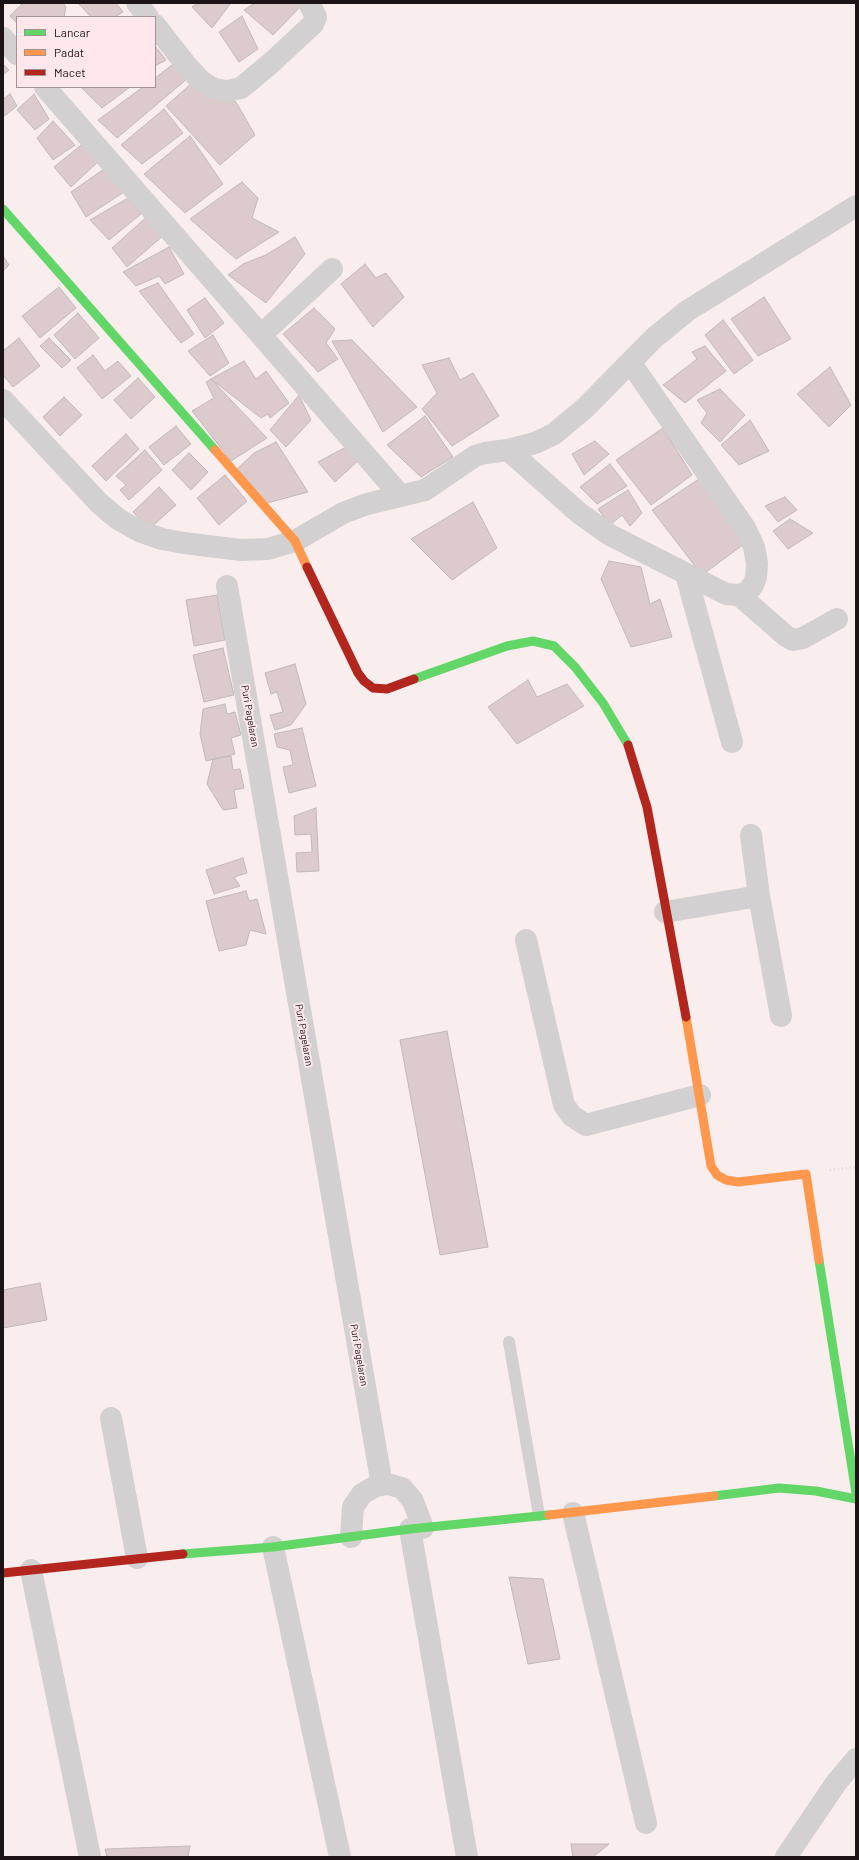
<!DOCTYPE html>
<style>
body{margin:0}
#map{position:relative;width:859px;height:1860px;overflow:hidden;background:#f9edee;font-family:Barlow,sans-serif}
canvas{display:block}
.frame{position:absolute;inset:0;border:4px solid #1c1416;pointer-events:none}
.legend{position:absolute;left:16px;top:16px;width:140px;height:72px;box-sizing:border-box;background:#ffe7eb;border:1px solid #a49396;margin:0;padding:5px 7px;list-style:none;font-size:12px;color:#1c1416}
.legend li{display:flex;align-items:center;gap:8px;height:20px}
.legend b{width:20px;border:1px solid #a49396}
</style>
<div id="map">
<canvas width="859" height="1860"></canvas>
<div class="frame"></div>
<ul class="legend">
<li><b style="height:5px;background:#63d668"></b>Lancar</li>
<li><b style="height:5px;background:#ff974d"></b>Padat</li>
<li><b style="height:5px;background:#b3261e"></b>Macet</li>
</ul>
</div>
<script>
const ctx = document.querySelector('canvas').getContext('2d');
ctx.lineJoin = 'round';
function fill(path, color) { ctx.fillStyle = color; ctx.fill(path, 'evenodd'); }
const poly = rows => new Path2D(rows.map(r => 'M' + r).join(''));
function stroke(path, color, width, dash) { ctx.strokeStyle = color; ctx.lineWidth = width; ctx.lineCap = dash ? 'butt' : 'round'; ctx.setLineDash(dash || []); ctx.stroke(path); }
function write(font, color, halo, rows, align = 'center') {
  ctx.font = font + ' Barlow,sans-serif'; ctx.lineWidth = 4; ctx.setLineDash([]); ctx.textBaseline = 'middle'; ctx.strokeStyle = halo; ctx.fillStyle = color; for (const [text, x, y, turn = 0] of rows) {
    ctx.save(); ctx.translate(x, y); ctx.rotate((+turn || 0) * Math.PI / 180); ctx.textAlign = isNaN(turn) ? turn : align; if (halo) ctx.strokeText(text, 0, 0); ctx.fillText(text, 0, 0); ctx.restore();
  }
}
const building = poly([
 [23,3,63,3,66,7,64,17,17,17,17,23,10,16,23,3],
 [78,3,116,3,123,12,115,17,91,17,78,3],
 [198,3,231,3,212,28,192,7,198,3],
 [255,3,298,3,301,6,273,35,244,10,255,3],
 [242,16,258,49,239,62,219,32,242,16],
 [155,46,166,60,155,66,155,46],
 [176,62,188,78,117,138,98,120,143,87,155,87,155,78,176,62],
 [3,64,9,70,3,75,3,64],
 [192,83,236,102,255,135,220,165,166,106,192,83],
 [81,87,130,87,102,108,81,87],
 [10,94,17,106,3,117,3,99,10,94],
 [34,94,49,119,35,130,17,110,34,94],
 [164,109,183,133,142,164,121,145,164,109],
 [53,121,75,145,53,160,37,138,53,121],
 [190,136,223,184,185,213,144,174,190,136],
 [85,142,101,159,71,187,54,167,85,142],
 [107,167,124,192,86,217,71,192,107,167],
 [242,182,258,198,252,218,279,232,236,259,190,219,242,182],
 [128,198,141,214,109,240,90,220,128,198],
 [151,213,165,234,127,267,112,248,151,213],
 [295,237,305,254,266,303,228,275,243,264,266,255,295,237],
 [169,247,184,274,165,284,159,276,136,286,123,272,169,247],
 [3,256,9,265,3,271,3,256],
 [365,264,376,278,386,273,404,297,373,327,341,284,365,264],
 [158,283,194,334,181,343,139,291,158,283],
 [59,287,76,308,40,338,22,316,59,287],
 [764,297,791,339,758,356,731,319,764,297],
 [205,298,224,323,205,338,187,310,205,298],
 [314,308,335,329,326,343,338,359,318,372,283,334,314,308],
 [78,313,99,338,75,359,54,335,78,313],
 [723,320,753,360,734,374,705,335,723,320],
 [213,335,229,363,210,376,188,351,213,335],
 [19,338,40,366,13,387,3,375,3,351,19,338],
 [49,338,71,360,62,368,40,346,49,338],
 [352,340,417,407,383,432,332,341,352,340],
 [705,346,726,371,685,403,663,385,697,359,692,352,705,346],
 [93,355,105,371,118,361,131,376,102,399,77,368,93,355],
 [449,358,460,380,473,373,499,416,452,446,422,409,437,393,422,365,449,358],
 [244,361,256,379,266,371,289,403,270,418,268,414,261,418,211,379,244,361],
 [830,367,851,405,829,427,797,394,830,367],
 [138,378,155,397,131,419,114,400,138,378],
 [211,379,267,438,231,461,192,411,214,398,206,382,211,379],
 [720,389,745,415,720,442,701,423,707,413,697,400,720,389],
 [299,395,311,420,286,447,270,430,299,395],
 [64,397,82,415,60,436,43,417,64,397],
 [425,416,453,457,421,477,387,445,425,416],
 [750,420,769,451,739,465,721,445,750,420],
 [176,426,191,444,164,465,149,447,176,426],
 [663,428,692,475,651,505,616,460,663,428],
 [126,434,139,449,106,481,92,466,126,434],
 [595,441,609,454,584,475,572,454,595,441],
 [276,442,308,492,267,503,237,469,254,453,276,442],
 [346,447,360,459,335,482,318,462,346,447],
 [145,450,162,470,129,500,120,490,126,485,116,476,145,450],
 [189,453,208,472,191,490,172,470,189,453],
 [610,464,627,486,597,504,580,487,610,464],
 [225,475,247,501,219,525,197,498,225,475],
 [699,479,744,544,702,575,652,510,699,479],
 [159,487,176,505,149,529,133,512,159,487],
 [628,490,642,513,630,526,622,515,610,525,598,509,628,490],
 [785,497,797,510,778,522,765,506,785,497],
 [473,502,497,548,452,580,411,539,473,502],
 [790,519,813,533,788,549,773,531,790,519],
 [609,561,641,567,650,604,660,599,672,637,631,647,601,579,609,561],
 [217,595,225,640,194,646,186,600,217,595],
 [223,648,234,695,204,702,193,655,223,648],
 [295,664,306,704,291,725,275,730,270,715,283,712,277,692,271,694,265,673,295,664],
 [528,680,537,697,567,684,584,706,517,744,488,707,528,680],
 [225,704,227,714,235,712,241,735,231,738,235,754,206,761,200,734,203,709,225,704],
 [302,728,316,786,289,793,283,767,293,765,290,750,277,747,274,734,302,728],
 [231,756,233,770,240,769,244,788,234,790,237,808,223,810,207,784,213,759,231,756],
 [316,808,319,871,297,872,296,853,312,852,311,834,295,835,294,816,316,808],
 [243,858,247,873,234,877,240,886,214,894,206,870,243,858],
 [246,891,249,901,257,899,266,934,250,930,246,945,219,951,206,901,246,891],
 [447,1031,488,1247,440,1255,400,1040,447,1031],
 [40,1283,47,1320,3,1328,3,1290,40,1283],
 [509,1577,543,1579,560,1659,528,1664,509,1577],
 [571,1844,609,1844,593,1857,573,1857,571,1844],
 [190,1846,188,1857,107,1857,105,1849,190,1846]
]);
const path = poly([
 [830,1170,856,1167]
]);
const lane = poly([
 [509,1342,539,1515]
]);
const street = poly([
 [137,3,148,17],
 [155,25,187,66,201,81,214,89,227,91,241,88,271,63,313,24,316,17,309,3],
 [3,38,17,54],
 [45,87,400,495],
 [261,335,332,269],
 [3,400,99,503,118,519,139,531,162,539,184,543,241,550,268,549,295,541,343,513,367,504,425,490,475,456,485,453,508,450,535,443,554,434,585,408,654,338,687,311,856,206],
 [508,450,579,513,610,535,726,594,739,595,747,592,753,585,756,578,757,563,754,547,745,528,630,362],
 [686,574,732,742],
 [227,586,382,1485],
 [739,595,786,636,793,640,803,638,837,619],
 [751,835,759,896,781,1016],
 [665,912,759,896],
 [526,940,564,1105,572,1116,586,1125,700,1095],
 [111,1418,137,1558],
 [573,1513,646,1823],
 [410,1529,467,1857],
 [351,1537,353,1507,362,1494,376,1486,388,1484,402,1488,413,1501,423,1528],
 [273,1547,340,1857],
 [31,1570,90,1857],
 [786,1857,836,1783,856,1759]
]);
const fast = poly([
 [3,209,215,450],
 [414,679,507,646,533,641,554,646,575,667,603,703,628,745],
 [819,1260,856,1493],
 [714,1496,779,1488,816,1491,856,1499],
 [183,1554,273,1547,410,1529,549,1515]
]);
const slow = poly([
 [215,450,295,541,307,567],
 [686,1017,711,1166,717,1175,726,1180,738,1182,806,1174,819,1260],
 [549,1515,714,1496]
]);
const jam = poly([
 [307,567,358,673,364,681,373,688,387,689,414,679],
 [628,745,647,807,686,1017],
 [3,1573,183,1554]
]);
const streetNames = [
 ["Puri Pagelaran",250,716,80],
 ["Puri Pagelaran",304,1035,80],
 ["Puri Pagelaran",359,1355,80]
];
fill(building, '#dccacd');
stroke(building, '#c2b9ba', 1);
stroke(path, '#dcd8d9', 2.5, [1, 3]);
stroke(lane, '#d2d0d0', 12);
stroke(street, '#d2d0d0', 22);
stroke(fast, '#63d668', 9);
stroke(slow, '#ff974d', 9);
stroke(jam, '#b3261e', 9);
write('10px', '#1c1416', '#ffe7eb', streetNames);
</script>
